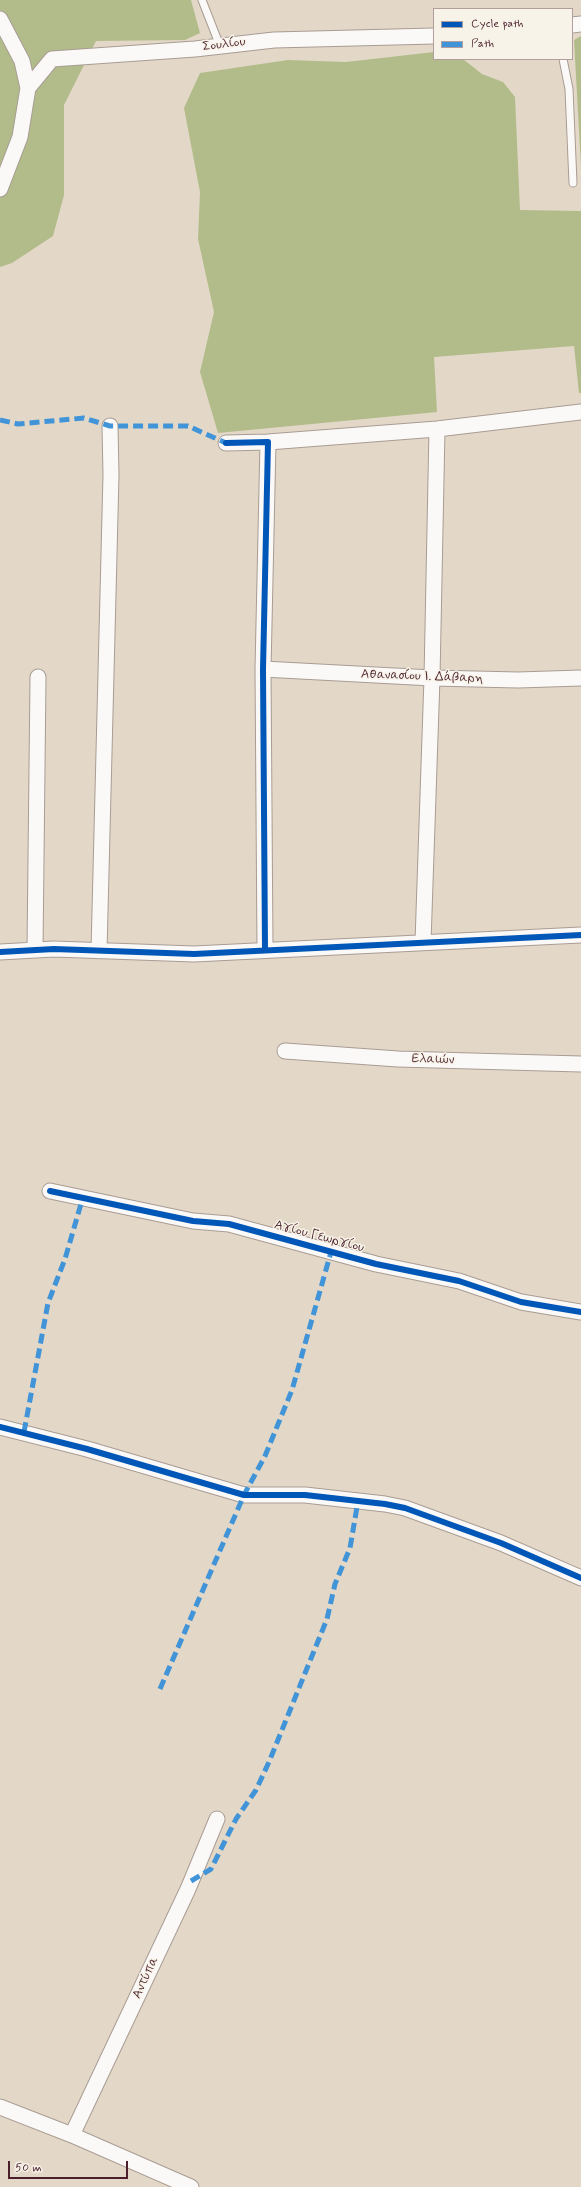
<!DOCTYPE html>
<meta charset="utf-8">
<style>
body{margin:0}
#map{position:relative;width:581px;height:2187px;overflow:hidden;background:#e3d8c7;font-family:Mynerve,sans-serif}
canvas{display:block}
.legend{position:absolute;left:433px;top:8px;width:140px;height:52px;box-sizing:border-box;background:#f7f3e8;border:1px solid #b29e9c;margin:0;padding:5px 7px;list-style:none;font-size:12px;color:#4a1f2b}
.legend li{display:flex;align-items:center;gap:8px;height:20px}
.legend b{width:20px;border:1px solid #b29e9c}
.scale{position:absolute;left:8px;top:2161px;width:120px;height:18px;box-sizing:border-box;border:2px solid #4a1f2b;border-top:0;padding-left:5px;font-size:12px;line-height:14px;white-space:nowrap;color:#4a1f2b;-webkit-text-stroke:3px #f7f3e8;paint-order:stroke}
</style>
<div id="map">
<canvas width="581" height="2187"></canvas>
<ul class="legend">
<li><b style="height:5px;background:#0057b8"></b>Cycle path</li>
<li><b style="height:5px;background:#4194d7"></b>Path</li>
</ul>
<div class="scale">50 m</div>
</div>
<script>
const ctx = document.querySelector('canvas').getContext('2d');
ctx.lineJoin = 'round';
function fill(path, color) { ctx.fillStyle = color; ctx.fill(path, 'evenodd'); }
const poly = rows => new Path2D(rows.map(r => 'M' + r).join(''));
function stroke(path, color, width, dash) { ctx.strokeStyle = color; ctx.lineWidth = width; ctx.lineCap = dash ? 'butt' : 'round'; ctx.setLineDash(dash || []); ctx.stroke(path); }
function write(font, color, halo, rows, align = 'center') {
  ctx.font = font + ' Mynerve,sans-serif'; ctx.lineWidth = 3; ctx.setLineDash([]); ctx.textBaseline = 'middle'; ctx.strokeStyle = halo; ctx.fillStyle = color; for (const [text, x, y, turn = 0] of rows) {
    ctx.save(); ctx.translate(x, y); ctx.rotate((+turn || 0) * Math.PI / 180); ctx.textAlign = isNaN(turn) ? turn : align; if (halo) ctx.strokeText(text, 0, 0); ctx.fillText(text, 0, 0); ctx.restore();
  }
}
const forest = poly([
 [0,0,191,0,200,33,185,40,96,41,64,105,64,195,53,236,12,263,0,267],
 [581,36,581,167,574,40],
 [434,52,434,59,463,59,482,74,503,82,515,97,520,210,581,211,581,393,579,393,574,346,434,357,437,412,218,433,200,372,214,312,198,239,200,192,184,108,200,73,288,60,346,62]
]);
const lane = poly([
 [202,0,220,46],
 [563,59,569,89,573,183]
]);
const street = poly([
 [0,19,22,61,28,88,20,137,0,189],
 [572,25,581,24],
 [28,88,52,59,195,49,274,40,434,36],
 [268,442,437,429,581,412],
 [226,443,268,442,263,669,265,950],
 [263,669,432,678,518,680,581,678],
 [423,942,432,678,437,429],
 [35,950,38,677],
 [99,951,111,475,110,426],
 [0,952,54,949,194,954,581,935],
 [285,1051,398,1059,581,1064],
 [50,1191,193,1221,229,1224,376,1264,459,1281,521,1302,581,1312],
 [0,1427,87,1449,244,1495,305,1495,385,1504,405,1508,501,1543,581,1578],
 [0,2107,72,2135,191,2187],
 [72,2135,188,1889,217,1819]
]);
const quiet = poly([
 [0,420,18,424,84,418,110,426,188,426,226,443],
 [24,1432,48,1303,65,1259,83,1197],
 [160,1689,244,1495,265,1456,292,1390,331,1252],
 [191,1881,211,1869,236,1819,256,1790,269,1762,327,1619,335,1584,350,1548,358,1501]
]);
const cycleway = poly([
 [226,443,268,442,263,669,265,950],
 [0,952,54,949,194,954,581,935],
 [50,1191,193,1221,229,1224,376,1264,459,1281,521,1302,581,1312],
 [0,1427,87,1449,244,1495,305,1495,385,1504,405,1508,501,1543,581,1578]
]);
const streetNames = [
 ["Σουλίου",224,45,-7],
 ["Αθανασίου Ι. Δάβαρη",422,677,2],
 ["Ελαιών",433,1060,2],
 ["Αγίου Γεωργίου",319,1237,15],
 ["Αντύπα",146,1978,-65]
];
fill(forest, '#b1bc8a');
stroke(lane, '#a89c94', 9);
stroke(street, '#a89c94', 17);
stroke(lane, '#fbf9f7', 7);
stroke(street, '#fbf9f7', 15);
stroke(quiet, '#4194d7', 5, [10, 5]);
stroke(cycleway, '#0057b8', 6);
write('13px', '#4a1f2b', '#f7f3e8', streetNames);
</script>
